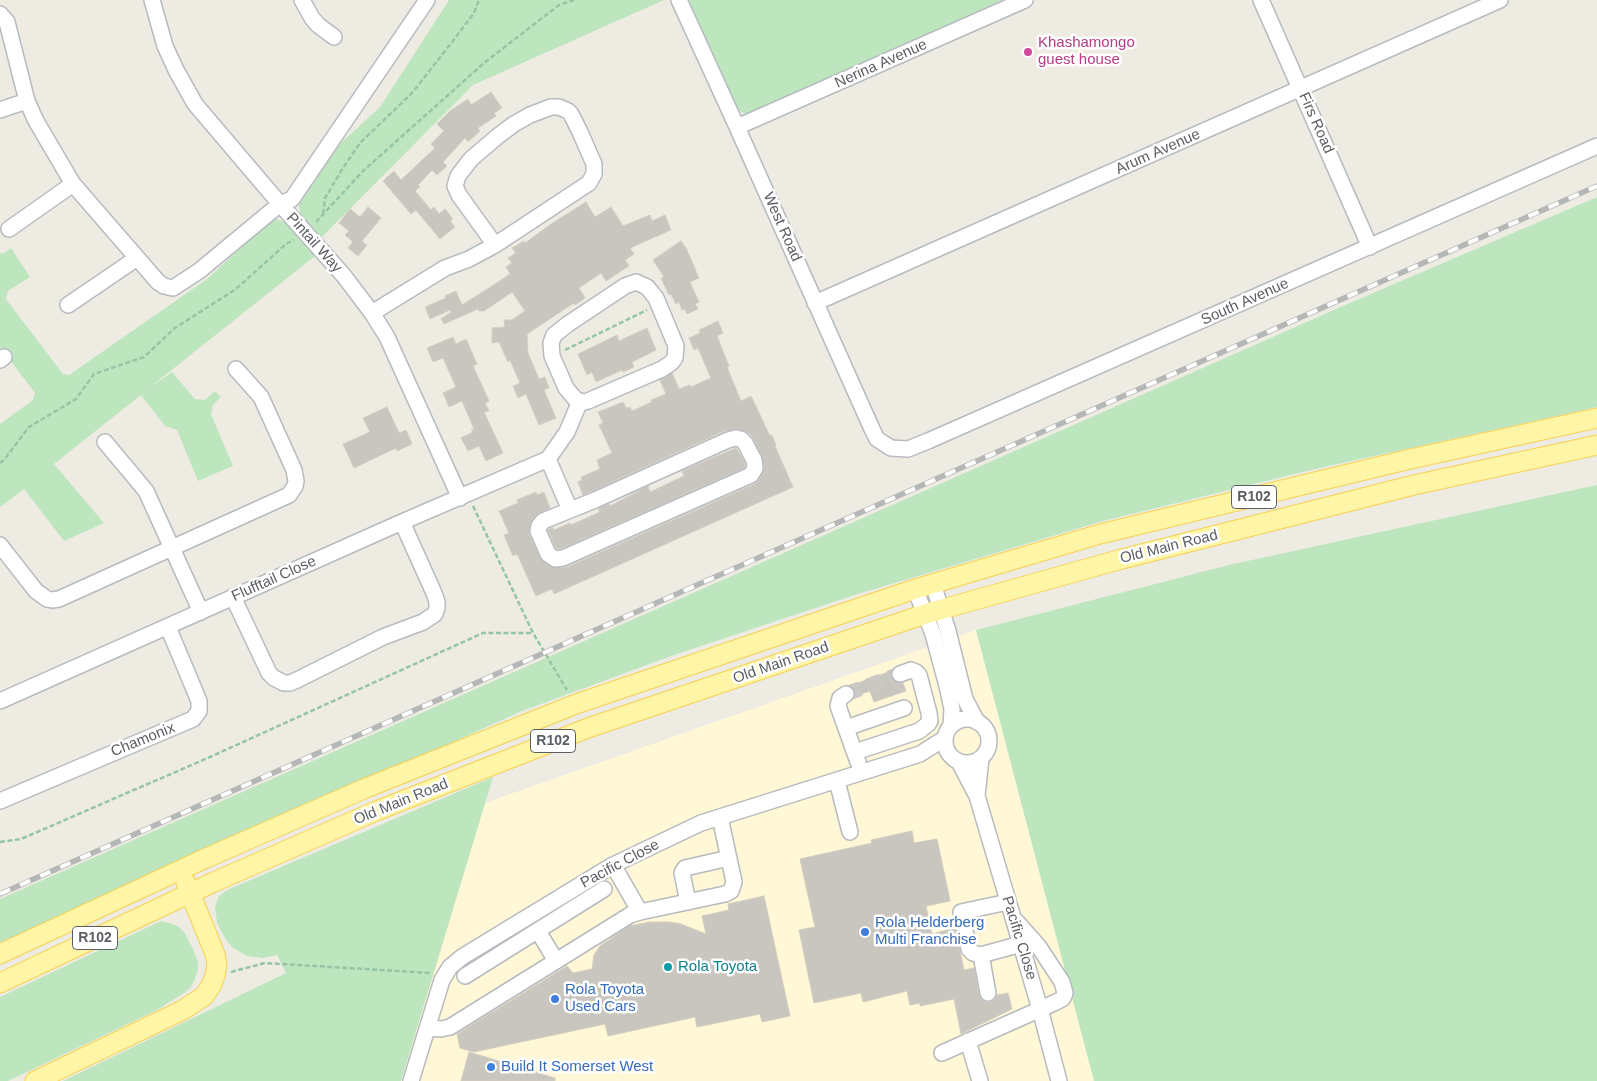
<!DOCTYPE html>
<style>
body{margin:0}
canvas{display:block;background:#eeece2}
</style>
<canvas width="1597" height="1081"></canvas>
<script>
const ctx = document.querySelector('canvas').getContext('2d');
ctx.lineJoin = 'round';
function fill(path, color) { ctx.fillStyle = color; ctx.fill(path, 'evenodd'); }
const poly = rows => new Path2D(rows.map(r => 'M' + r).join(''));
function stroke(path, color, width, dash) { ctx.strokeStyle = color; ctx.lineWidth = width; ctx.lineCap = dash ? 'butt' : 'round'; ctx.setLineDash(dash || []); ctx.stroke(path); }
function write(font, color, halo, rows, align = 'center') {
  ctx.font = font + ' Helvetica,sans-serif'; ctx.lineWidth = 5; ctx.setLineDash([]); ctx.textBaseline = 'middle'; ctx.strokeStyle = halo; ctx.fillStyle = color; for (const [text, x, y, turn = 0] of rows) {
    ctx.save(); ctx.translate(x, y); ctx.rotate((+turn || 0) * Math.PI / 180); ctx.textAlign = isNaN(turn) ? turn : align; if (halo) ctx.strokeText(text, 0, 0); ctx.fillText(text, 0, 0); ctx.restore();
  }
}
const commercial = poly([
 [976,630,1094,1081,401,1081,485,803]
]);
const green = poly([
 [449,0,664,0,473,85,320,239,301,216,299,207,300,199,330,153,380,107],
 [687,0,1008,0,750,114,746,114,738,110,735,106],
 [1597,197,1597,407,1315,469,1103,521,861,593,674,655,522,711,0,946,0,899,1352,302],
 [276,219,285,222,315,256,149,388,172,372,195,399,205,400,215,391,221,397,213,405,211,414,233,466,198,481,177,430,165,426,141,395,54,464,104,523,64,541,24,489,0,507,0,424,33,400,35,393,0,347,0,252,2,254,11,248,30,277,8,291,6,299,63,374,69,375,207,279,268,223],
 [1597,485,1597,1081,1094,1081,976,630,1229,565],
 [493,777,401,1081,63,1081,286,973,277,955,263,958,247,956,233,948,226,940,217,923,215,907,219,896,227,890],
 [161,921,173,924,179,927,184,932,192,947,198,962,198,969,194,981,190,988,184,993,157,1010,8,1081,0,1081,0,997]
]);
const building = poly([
 [491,92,502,108,494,113,496,116,478,128,480,131,468,142,465,138,443,162,447,166,437,175,432,170,418,185,420,187,415,191,431,210,434,207,439,214,445,209,453,219,450,221,455,227,440,239,416,210,411,214,383,181,394,171,401,180,435,148,431,144,444,131,437,124,450,111,468,99,471,105,491,92],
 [586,202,595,217,611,207,623,226,650,215,652,221,665,215,671,230,630,248,634,254,625,260,629,266,606,281,601,273,579,288,585,298,575,305,574,303,527,334,528,353,539,379,545,377,549,388,544,390,556,418,539,425,526,394,518,398,513,386,520,383,510,360,508,362,499,342,492,343,492,328,505,327,504,320,512,320,525,311,512,292,484,311,479,311,478,309,444,324,441,319,451,312,450,310,430,319,425,307,446,298,445,296,456,291,462,305,492,286,510,274,506,267,512,263,508,258,516,253,512,248,524,241,525,243,551,224,586,202],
 [368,207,381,218,362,241,367,245,358,256,348,248,353,242,345,235,349,231,339,223,350,209,360,217,368,207],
 [681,241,686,248,699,278,690,282,699,302,695,304,698,309,687,314,685,309,682,310,679,302,676,304,671,294,669,295,661,278,664,277,653,260,681,241],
 [718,321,723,333,717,336,729,366,727,367,741,401,751,396,770,436,772,435,776,445,775,446,793,487,554,594,552,589,536,596,517,554,513,556,504,535,509,533,499,511,518,503,517,500,536,492,537,495,544,492,550,508,536,515,530,524,529,534,540,558,550,567,556,568,567,567,755,484,759,480,764,467,762,456,752,436,747,432,737,429,724,431,583,495,578,482,582,480,581,477,600,469,597,460,612,453,599,425,603,423,598,412,623,402,626,408,630,407,632,411,652,402,651,400,666,394,660,380,672,373,679,389,690,385,691,387,711,378,698,348,694,350,689,338,700,333,699,330,718,321],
 [647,328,656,350,632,362,634,367,623,372,622,370,596,382,592,372,587,375,578,354,617,335,619,341,647,328],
 [453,337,456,344,466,339,477,364,473,366,489,401,485,403,489,411,484,412,503,453,486,461,479,446,468,451,461,438,473,432,471,430,474,429,462,401,449,407,443,393,456,387,443,358,433,362,427,348,453,337],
 [387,407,399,433,406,430,412,444,397,451,396,448,354,468,343,444,370,432,363,418,387,407],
 [736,448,745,463,744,468,560,549,556,548,548,530,549,529,553,527,554,530,570,523,571,525,600,512,598,509,609,504,610,506,648,486,650,492,684,476,682,471,736,448],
 [891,671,891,677,894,681,898,683,903,683,906,691,874,702,870,691,855,696,854,689,850,686,891,671],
 [912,831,914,843,937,839,947,886,950,901,926,906,932,934,955,928,964,970,974,968,979,995,981,999,985,1002,990,1002,994,1000,997,995,1008,993,1012,1009,961,1034,954,999,920,1006,920,1003,910,1005,907,991,863,1002,861,993,814,1003,799,930,815,927,800,859,872,843,871,840,912,831],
 [764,896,790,1016,762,1022,760,1014,697,1027,695,1017,608,1036,605,1024,474,1052,460,1048,457,1034,567,966,573,973,592,969,594,955,600,946,629,926,650,922,669,922,681,924,706,934,702,916,729,910,728,904,764,896],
 [469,1052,555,1078,555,1081,461,1081,469,1052]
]);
const minorTunnel = poly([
 [846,694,900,674]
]);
const path = poly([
 [323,214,325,198,343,168,360,143,412,93,449,46,474,13,479,0],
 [316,222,363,171,484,63,559,5,574,0],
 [565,350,647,310],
 [0,463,4,460,29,427,76,399,94,374,144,357,175,328,236,289,286,244,294,240],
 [473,506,533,633,567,690],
 [0,842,21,839,210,757,483,633,533,633],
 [231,972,265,963,431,973]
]);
const minor = poly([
 [152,0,165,46,176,70,195,104,280,204,344,276,372,313,387,337,460,498],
 [302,0,312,18,318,25,334,37],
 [679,0,737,127,872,429,877,439,891,448,908,449,928,441,1597,146],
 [1261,0,1370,247],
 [0,14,7,22,27,101,36,121,73,184,158,282,164,286,173,288,199,271,280,204,292,199,427,0],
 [0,110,27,101],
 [737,127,1025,0],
 [9,229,73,184],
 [636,282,647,287,656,298,676,346,675,358,671,363,662,369,588,401,584,402,576,400,566,388,552,356,551,343,554,335,568,324,625,286,636,282],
 [815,303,1500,0],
 [68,305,137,258],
 [372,313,445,268,469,259,495,245,589,183,594,174,594,164,580,132,571,114,568,111,559,107,551,107,530,115,514,124,498,136,471,159,458,176,455,186,459,195,495,245],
 [0,360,4,357],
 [736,438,741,439,745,443,754,460,755,468,751,475,563,558,555,559,548,554,538,531,539,526,543,521,595,500,728,440,736,438],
 [105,442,146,491,201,612],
 [548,459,570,510],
 [0,545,36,591,47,599,52,600,59,599,289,495,295,486,296,481,294,470,261,397,236,369],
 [933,584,948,631,965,699,977,722],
 [915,589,933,634,947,686,952,709,951,725],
 [233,597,269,673,274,678,284,683,290,683,297,680,383,637,423,622,435,614,437,608,437,602,434,593,402,522],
 [846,694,840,698,838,706,858,762],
 [0,701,402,522,548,459,567,432,580,401],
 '945 741a22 22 0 1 1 44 0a22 22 0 1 1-44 0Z',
 [846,728,904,708],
 [855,752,919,731,928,724,930,721,929,713,919,675,916,672,911,670,900,674],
 [959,762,977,796,1040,1009,1059,1081],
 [837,781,850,832],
 [977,796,981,758],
 [0,801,193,719,199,711,199,701,168,627],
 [688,902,682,873,685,868,729,858],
 [1008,902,961,912,969,949,973,953,981,955,1021,944],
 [640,912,725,894,731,891,734,882,720,817],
 [538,931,556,961],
 [981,955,988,993],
 [465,976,604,889],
 [428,1028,441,1029,450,1027,630,915,640,912,613,865],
 [968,1041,980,1081],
 [942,1053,1054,1003,1062,999,1064,996,1065,993,1062,982,1039,947,1016,921],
 [411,1081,442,980,450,967,462,957,613,865,701,823,920,754,945,738]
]);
const major = poly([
 [0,954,204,859,366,788,576,704,915,589,1100,534,1406,460,1597,418],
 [0,983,214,882,376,811,588,728,925,614,1118,560,1414,485,1597,445],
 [35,1081,183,1010,204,996,211,986,215,976,217,965,215,954,186,883]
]);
const rail = poly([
 [0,894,1597,186]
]);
const markers = [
 [1028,52,5,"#d1479c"],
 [865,932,5,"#3f7fe0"],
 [668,967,5,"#0f9aa8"],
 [555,999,5,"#3f7fe0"],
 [491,1067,5,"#3f7fe0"]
];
const shields = [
 [1254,497,45],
 [553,741,45],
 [95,938,45]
];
const shieldNames = [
 ["R102",1254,497],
 ["R102",553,741],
 ["R102",95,938]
];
const hotelNames = [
 ["Khashamongo",1038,43],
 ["guest house",1038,60]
];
const streetNames = [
 ["Nerina Avenue",881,64,-24],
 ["Firs Road",1316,123,66],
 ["Arum Avenue",1158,152,-24],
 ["West Road",782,227,66],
 ["Pintail Way",314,243,48],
 ["South Avenue",1245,302,-24],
 ["Old Main Road",1169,547,-14],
 ["Flufftail Close",274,579,-24],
 ["Old Main Road",781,663,-19],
 ["Chamonix",143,740,-22],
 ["Old Main Road",401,802,-22],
 ["Pacific Close",620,864,-28],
 ["Pacific Close",1019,938,73]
];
const shopNames = [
 ["Rola Helderberg",875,923],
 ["Multi Franchise",875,940],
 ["Rola Toyota",565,990],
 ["Used Cars",565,1007],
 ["Build It Somerset West",501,1067]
];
const cultureNames = [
 ["Rola Toyota",678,967]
];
fill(commercial, '#fff7d6');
fill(green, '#bde6bf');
fill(building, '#c9c6bf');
stroke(building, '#d3cec0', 1);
stroke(minorTunnel, '#c9c8c2', 15, [15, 8]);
stroke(minor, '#b7babf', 18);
stroke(major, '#f6d053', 21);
stroke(path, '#95c5a5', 2.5, [5, 2.5]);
stroke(minor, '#fff', 15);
stroke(major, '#fff5a6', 19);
stroke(rail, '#b5b6b6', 5.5);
stroke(rail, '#fff', 4, [11]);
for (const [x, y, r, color] of markers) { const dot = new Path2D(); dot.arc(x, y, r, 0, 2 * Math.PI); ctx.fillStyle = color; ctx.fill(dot); stroke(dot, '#fff', 2); }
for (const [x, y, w] of shields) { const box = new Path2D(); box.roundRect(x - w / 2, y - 11.5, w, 23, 4); ctx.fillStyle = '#fff'; ctx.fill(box); stroke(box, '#5a5e63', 1); }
write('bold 14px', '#5a5e63', null, shieldNames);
write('15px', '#b23c85', '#fff', hotelNames, 'left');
write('15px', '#5a5e63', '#fff', streetNames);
write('15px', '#366cbe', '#fff', shopNames, 'left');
write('15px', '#0d838f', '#fff', cultureNames, 'left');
</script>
